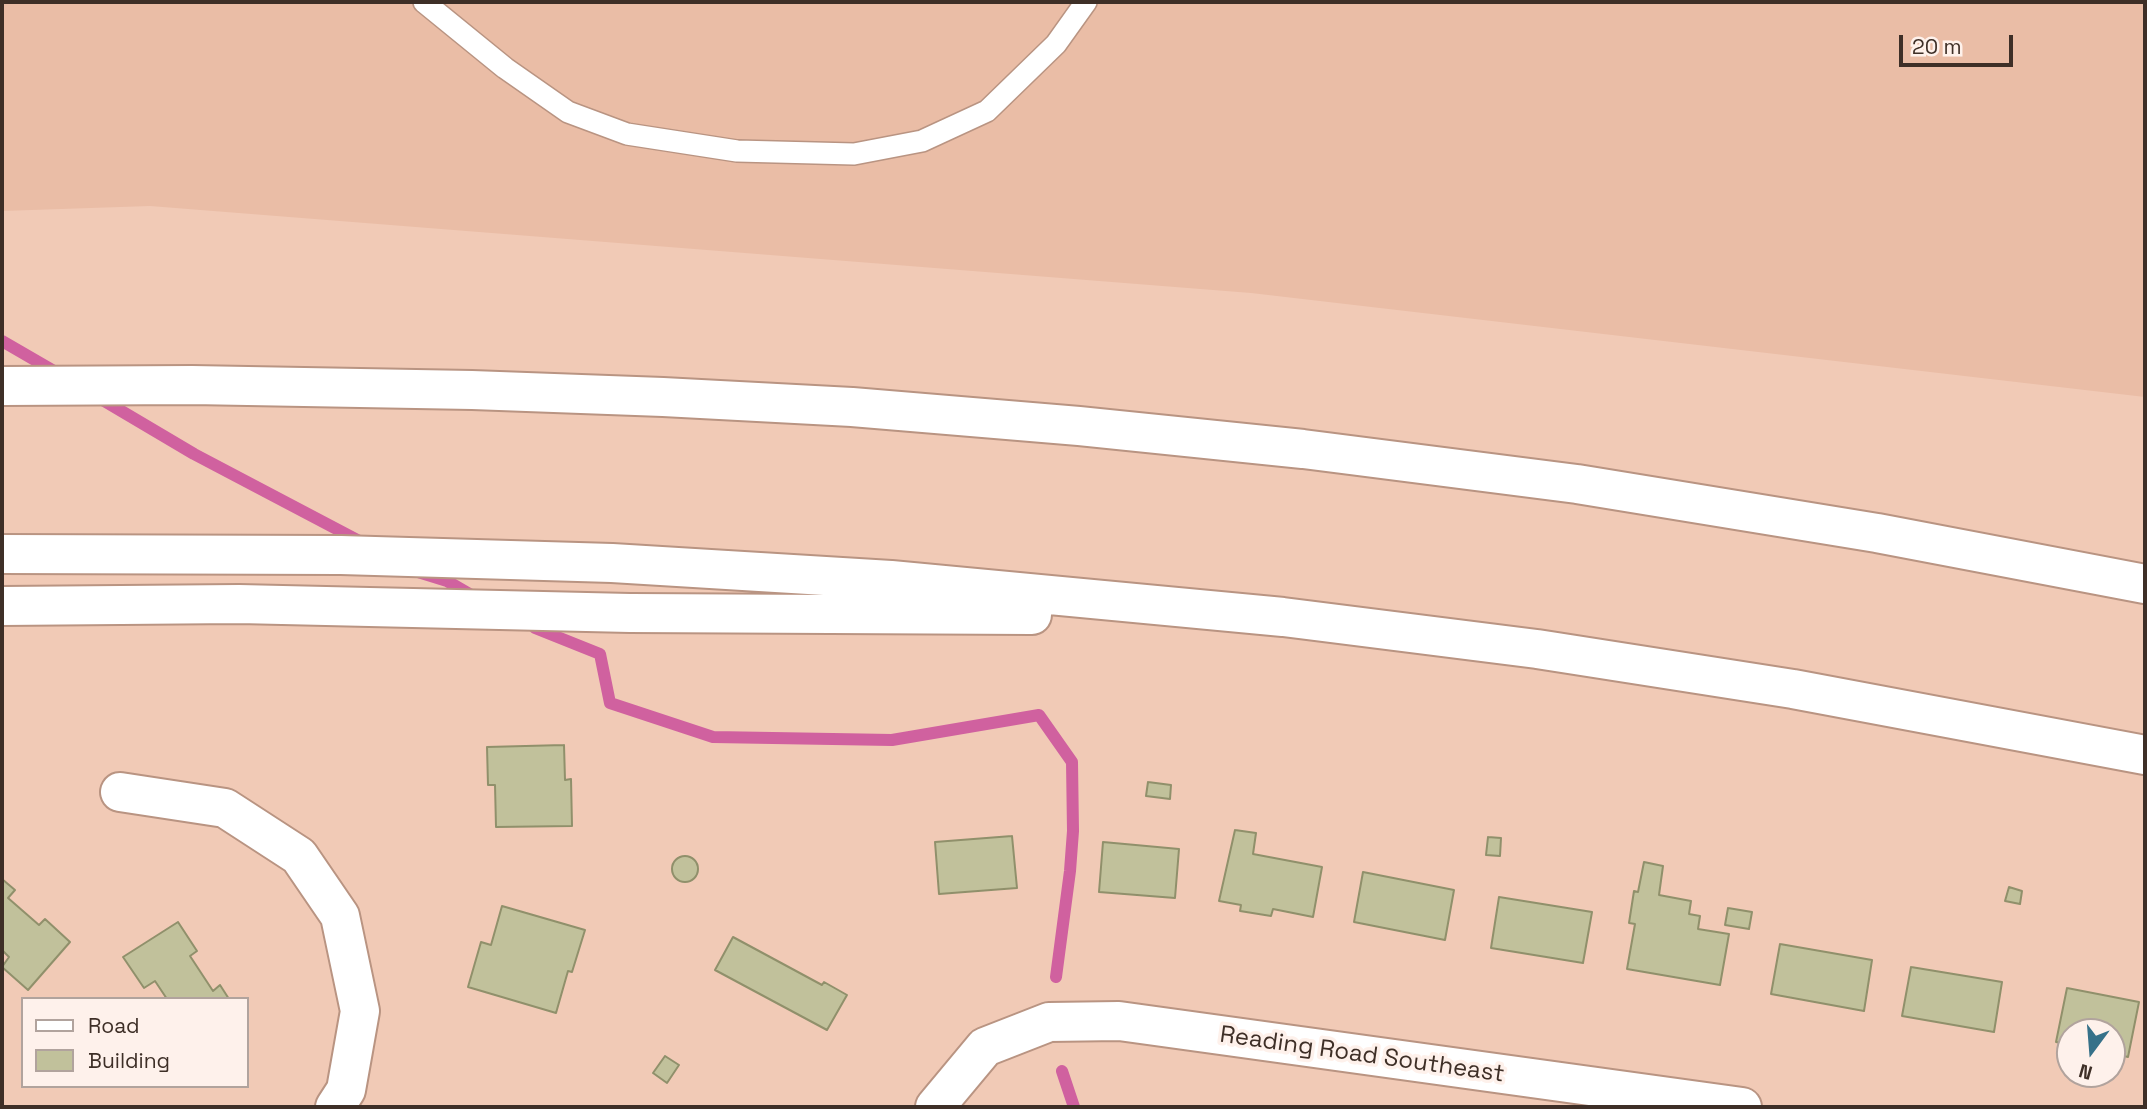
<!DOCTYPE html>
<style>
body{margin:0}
#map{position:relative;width:2147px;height:1109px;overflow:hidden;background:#f1cab6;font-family:"Space Grotesk",sans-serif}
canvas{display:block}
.frame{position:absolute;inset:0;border:4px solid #3e2f27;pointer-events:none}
.legend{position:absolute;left:21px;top:997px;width:228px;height:91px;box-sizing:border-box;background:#fef1eb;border:2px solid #b1a39d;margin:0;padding:9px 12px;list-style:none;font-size:21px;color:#3e2f27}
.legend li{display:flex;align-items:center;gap:14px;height:35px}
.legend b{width:35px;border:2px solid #b1a39d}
.north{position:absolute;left:2056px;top:1018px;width:70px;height:70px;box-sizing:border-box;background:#fef1eb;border:2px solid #b1a39d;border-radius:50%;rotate:196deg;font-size:19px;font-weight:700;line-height:28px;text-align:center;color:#3e2f27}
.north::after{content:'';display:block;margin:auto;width:24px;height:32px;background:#367189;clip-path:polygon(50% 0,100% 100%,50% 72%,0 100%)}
.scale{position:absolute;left:1899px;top:35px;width:114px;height:32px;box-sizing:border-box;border:4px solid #3e2f27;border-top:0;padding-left:9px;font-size:21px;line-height:24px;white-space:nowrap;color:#3e2f27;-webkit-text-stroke:5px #fef1eb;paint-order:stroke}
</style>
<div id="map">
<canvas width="2147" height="1109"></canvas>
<div class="frame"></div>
<ul class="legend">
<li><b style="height:9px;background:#fff"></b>Road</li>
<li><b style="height:19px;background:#c1c19b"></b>Building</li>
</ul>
<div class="north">N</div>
<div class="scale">20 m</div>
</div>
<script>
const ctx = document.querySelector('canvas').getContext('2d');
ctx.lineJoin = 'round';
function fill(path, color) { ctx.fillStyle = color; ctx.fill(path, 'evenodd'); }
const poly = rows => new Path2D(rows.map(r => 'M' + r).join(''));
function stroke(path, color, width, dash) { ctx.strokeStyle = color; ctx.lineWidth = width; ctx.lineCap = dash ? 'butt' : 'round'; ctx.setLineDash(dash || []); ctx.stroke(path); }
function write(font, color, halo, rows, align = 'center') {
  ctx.font = font + ' "Space Grotesk",sans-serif'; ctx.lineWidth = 7; ctx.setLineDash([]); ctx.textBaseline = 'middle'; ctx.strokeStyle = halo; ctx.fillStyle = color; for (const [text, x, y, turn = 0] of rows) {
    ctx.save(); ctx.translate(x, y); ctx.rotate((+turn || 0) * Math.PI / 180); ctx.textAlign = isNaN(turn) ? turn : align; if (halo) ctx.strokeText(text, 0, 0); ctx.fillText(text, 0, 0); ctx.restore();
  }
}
const built = poly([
 [2,2,2145,2,2145,397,1251,293,150,206,2,211]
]);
const stream = poly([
 [2,341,59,374],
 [96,396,194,454,365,544],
 [418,572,447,581,478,599],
 [531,621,535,628,600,654,610,703,713,737,892,740,1039,715,1072,762,1073,831,1070,871,1056,977],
 [1062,1071,1074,1107]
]);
const building = poly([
 [564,745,565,780,571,779,572,826,496,827,495,785,488,785,487,747,564,745],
 [1148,782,1171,785,1170,799,1146,796,1148,782],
 [1235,830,1256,833,1253,854,1322,867,1313,917,1273,909,1271,916,1240,911,1241,905,1219,901,1235,830],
 [1012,836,1017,888,939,894,935,842,1012,836],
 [1488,837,1501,838,1500,856,1486,855,1488,837],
 [1103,842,1179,849,1175,898,1099,892,1103,842],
 '672 869a13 13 0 1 1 26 0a13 13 0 1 1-26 0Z',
 [1644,862,1663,866,1659,895,1691,901,1689,914,1700,916,1698,929,1729,934,1720,985,1627,969,1635,924,1629,923,1634,891,1638,892,1644,862],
 [1363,872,1454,890,1445,940,1354,922,1363,872],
 [2,879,15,890,8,898,39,925,45,919,70,942,28,990,2,967,9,957,2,950,2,879],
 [2009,887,2022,891,2020,904,2005,901,2009,887],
 [1499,897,1592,912,1583,963,1491,948,1499,897],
 [502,906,585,930,572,972,568,971,556,1013,468,987,481,942,491,945,502,906],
 [1728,908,1752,912,1749,929,1725,925,1728,908],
 [178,922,197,951,190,956,213,991,220,985,229,999,167,999,155,981,144,988,123,957,178,922],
 [733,937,822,985,824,982,847,995,827,1030,715,970,733,937],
 [1780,944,1872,960,1864,1011,1771,994,1780,944],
 [1911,967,2002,982,1994,1032,1902,1016,1911,967],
 [2067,988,2139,1002,2128,1057,2112,1053,2112,1032,2070,1032,2070,1045,2056,1042,2067,988],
 [665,1056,679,1065,667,1083,653,1073,665,1056]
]);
const service = poly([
 [424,2,505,68,568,112,627,134,737,151,854,154,922,141,987,111,1056,44,1086,2]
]);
const minor = poly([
 [120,792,225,808,299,856,340,916,360,1011,346,1090,335,1107],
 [935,1107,985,1047,1049,1022,1119,1021,1742,1107]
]);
const motorway = poly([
 [2,386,192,385,472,390,663,397,852,407,1079,426,1303,449,1577,484,1877,533,2145,584],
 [2,554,341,555,612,563,891,580,1283,617,1537,649,1793,689,2145,755],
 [2,606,239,604,630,613,1032,615]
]);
const streetNames = [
 ["Reading Road Southeast",1362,1055,8]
];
fill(built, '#eabda6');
stroke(stream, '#d0619f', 12);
fill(building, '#c1c19b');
stroke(building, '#90906b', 2);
stroke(service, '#b99482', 24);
stroke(minor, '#b99482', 42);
stroke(motorway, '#b99482', 42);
stroke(service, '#fff', 21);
stroke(minor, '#fff', 38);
stroke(motorway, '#fff', 38);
write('24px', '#3e2f27', '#fef1eb', streetNames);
</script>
